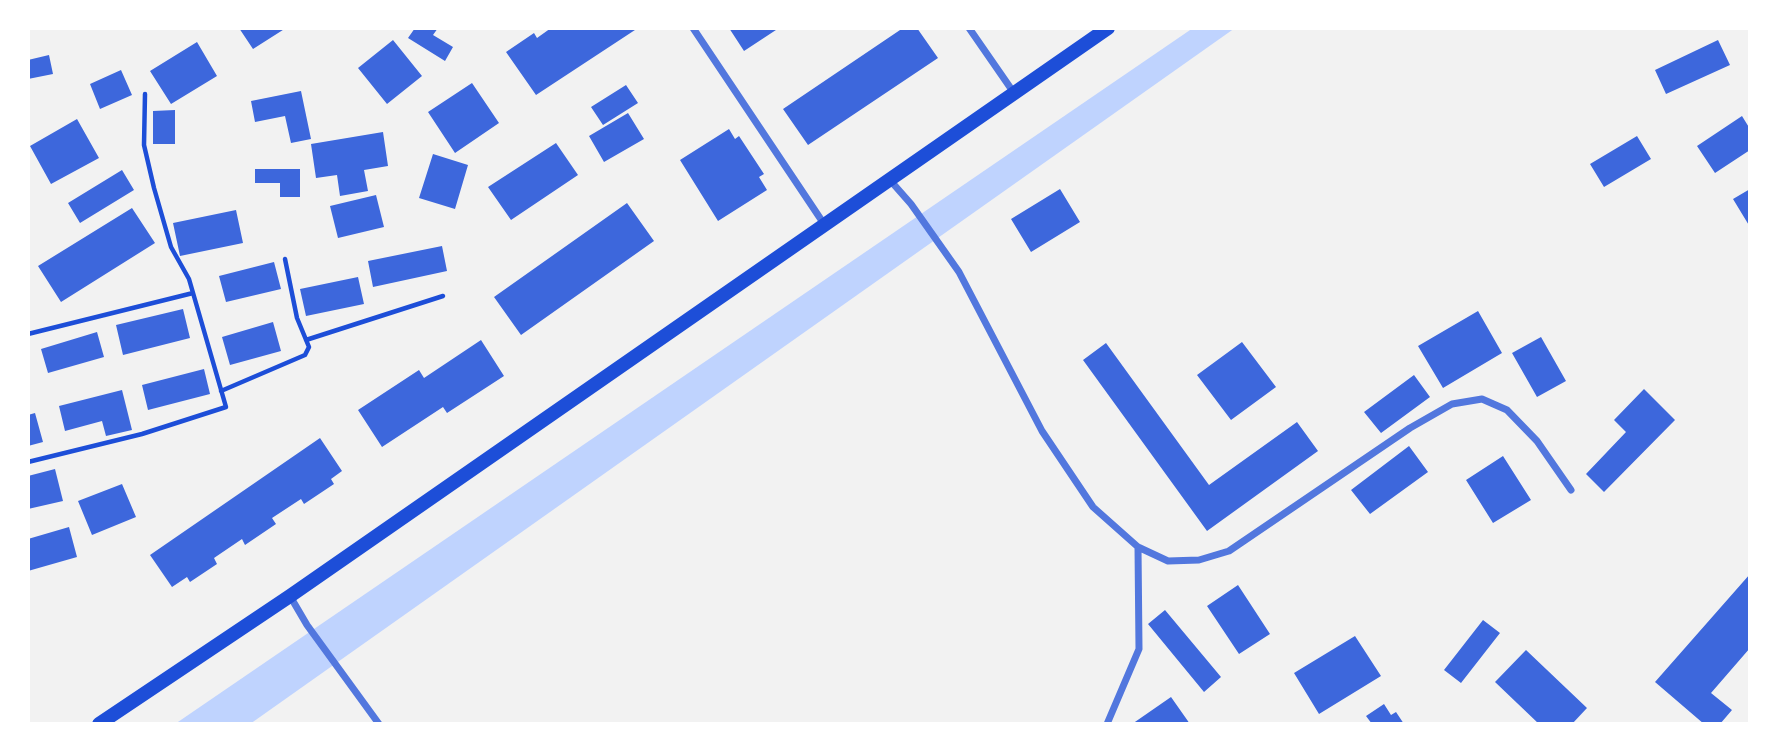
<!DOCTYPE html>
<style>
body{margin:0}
#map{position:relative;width:1778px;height:752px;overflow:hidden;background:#f2f2f2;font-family:"Space Grotesk",sans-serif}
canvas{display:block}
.frame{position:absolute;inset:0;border:30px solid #fff;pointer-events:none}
</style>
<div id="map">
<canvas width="1778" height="752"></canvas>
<div class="frame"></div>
</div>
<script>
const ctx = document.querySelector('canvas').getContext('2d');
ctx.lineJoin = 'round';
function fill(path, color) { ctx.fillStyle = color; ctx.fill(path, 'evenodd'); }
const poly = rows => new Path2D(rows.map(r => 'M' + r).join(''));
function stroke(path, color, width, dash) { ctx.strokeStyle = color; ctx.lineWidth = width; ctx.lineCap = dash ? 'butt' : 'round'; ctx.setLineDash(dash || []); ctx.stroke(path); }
const water = poly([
 [1193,28,1235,28,250,724,175,724]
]);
const building = poly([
 [239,28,286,28,253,49],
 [415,28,438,28,433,35,453,47,445,61,408,38],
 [551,28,638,28,536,95,506,52,534,33,537,38],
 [729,28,779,28,744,51],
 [903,28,917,28,938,58,808,145,783,109],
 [393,40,422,76,387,104,358,68],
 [1718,40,1730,65,1666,94,1655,70],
 [197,42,217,76,171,104,150,71],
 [49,55,53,74,28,79,28,60],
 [121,70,132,95,100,109,90,84],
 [472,83,499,123,455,153,428,112],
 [626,85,638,103,603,125,591,107],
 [301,91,311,139,291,143,285,116,255,122,251,101],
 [175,110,175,144,153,144,153,111],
 [628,113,644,139,604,162,589,136],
 [1742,116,1750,129,1750,150,1715,173,1697,146],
 [77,119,99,158,51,184,30,146],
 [729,129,735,139,739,136,764,174,759,177,767,190,718,221,680,160],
 [383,132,388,166,364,170,368,191,340,196,337,175,316,178,311,144],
 [1637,136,1651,159,1604,187,1590,164],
 [556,143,578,175,511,220,488,187],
 [433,154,468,165,455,209,419,198],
 [255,169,300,169,300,197,280,197,280,183,255,183],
 [122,170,134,190,80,223,68,203],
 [1060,189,1080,222,1031,252,1011,219],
 [1750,189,1750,227,1733,199],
 [376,195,384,227,338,238,330,206],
 [627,203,654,241,521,335,494,297],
 [132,208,155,243,61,302,38,266],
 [236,210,243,243,180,256,173,223],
 [442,246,447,271,373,287,368,261],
 [274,262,281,289,226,302,219,276],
 [358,277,364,304,306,316,300,289],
 [183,309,190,338,123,355,116,325],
 [1478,311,1502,353,1443,388,1418,346],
 [273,322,281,351,230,365,222,337],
 [97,332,104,357,48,373,41,349],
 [1541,337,1566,381,1537,397,1512,353],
 [481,340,504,376,447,413,443,407,382,447,358,410,419,370,424,378],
 [1242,342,1276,387,1231,420,1197,375],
 [1106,343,1209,485,1297,422,1318,451,1207,531,1083,360],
 [204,369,210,394,148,410,142,385],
 [1414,375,1430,397,1381,433,1364,412],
 [1644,389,1675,420,1604,492,1586,474,1626,432,1614,420],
 [122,390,132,430,106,436,102,421,65,431,59,406],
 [35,413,43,442,28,446,28,415],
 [320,438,342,471,331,479,334,484,304,504,301,499,272,518,276,524,245,545,242,539,214,558,217,564,190,582,187,577,172,587,150,555],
 [1409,446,1428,472,1370,514,1351,490],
 [1503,456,1531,500,1493,523,1466,480],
 [55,469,63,501,28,509,28,476],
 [122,484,136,517,92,535,78,501],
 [69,527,77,557,28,571,28,539],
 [1750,574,1750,648,1711,693,1732,710,1720,724,1704,724,1655,682],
 [1238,585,1270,634,1239,654,1207,606],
 [1165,610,1221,677,1204,692,1148,624],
 [1483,620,1500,633,1461,683,1444,670],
 [1355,636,1381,676,1319,714,1294,673],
 [1526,650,1587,708,1572,724,1539,724,1495,682],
 [1171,697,1190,724,1132,724],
 [1384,704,1391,715,1396,712,1404,724,1372,724,1366,716]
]);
const path = poly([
 [28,334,193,293],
 [306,340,443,296],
 [221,391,305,355,309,347,297,318,285,259],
 [28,462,142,434,226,407,189,279,171,247,154,188,144,145,145,94]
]);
const minor = poly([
 [693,28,824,224],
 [969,28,1014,93],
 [889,179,911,204,959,272,1042,431,1093,507,1138,547,1168,561,1199,560,1229,551,1410,428,1452,404,1482,399,1507,410,1537,441,1571,490],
 [290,596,307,625,379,724],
 [1107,724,1139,649,1138,547]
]);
const secondary = poly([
 [99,724,290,596,1108,28]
]);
fill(water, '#bfd3fe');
fill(building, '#3d67dc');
stroke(path, '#1d4ed8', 4.5);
stroke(minor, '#5277de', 7);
stroke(secondary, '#1d4ed8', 14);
</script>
